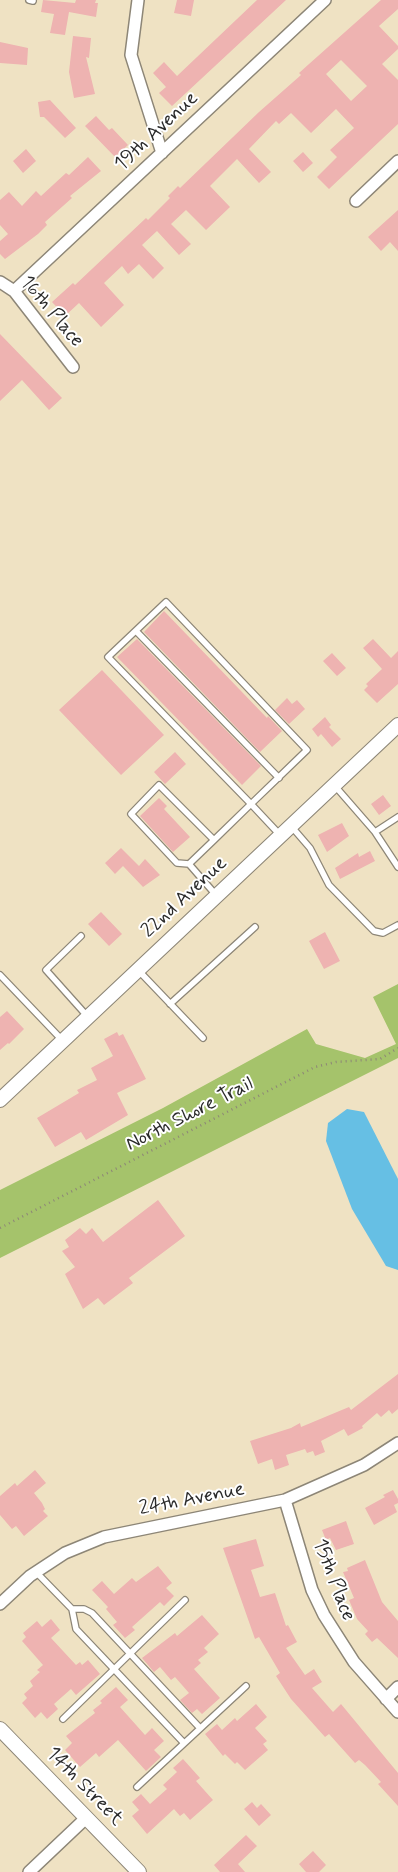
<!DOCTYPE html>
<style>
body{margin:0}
canvas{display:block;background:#efe2c3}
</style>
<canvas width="398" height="1872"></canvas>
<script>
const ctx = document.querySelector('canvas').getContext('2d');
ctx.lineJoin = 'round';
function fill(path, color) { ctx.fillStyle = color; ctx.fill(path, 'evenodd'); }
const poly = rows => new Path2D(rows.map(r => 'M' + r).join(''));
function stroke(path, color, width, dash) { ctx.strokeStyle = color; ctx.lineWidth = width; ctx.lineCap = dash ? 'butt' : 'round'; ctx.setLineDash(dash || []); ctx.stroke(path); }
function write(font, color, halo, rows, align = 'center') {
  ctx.font = font + ' Mynerve,sans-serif'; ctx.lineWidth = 4; ctx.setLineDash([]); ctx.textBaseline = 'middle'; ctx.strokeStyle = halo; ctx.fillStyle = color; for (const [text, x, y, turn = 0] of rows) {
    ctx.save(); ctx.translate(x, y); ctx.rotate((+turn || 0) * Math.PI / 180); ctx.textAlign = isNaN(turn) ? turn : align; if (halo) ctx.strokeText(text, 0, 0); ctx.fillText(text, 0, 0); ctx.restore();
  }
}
const green = poly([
 [398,984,398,1058,0,1258,0,1190,163,1108,307,1029,316,1044,365,1058,396,1044,373,997]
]);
const water = poly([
 [347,1109,364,1112,398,1179,398,1270,386,1266,352,1209,326,1141,328,1123]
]);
const building = poly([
 [43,0,75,3,76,0,96,0,95,3,98,3,96,17,69,12,65,35,50,33,54,14,41,12],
 [177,0,194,0,191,16,174,13],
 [257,0,286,0,172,106,159,93,166,87,153,73,164,62,177,76],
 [381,0,398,0,398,9,379,26,398,46,398,49,382,64,398,80,398,124,329,189,317,177,337,157,330,150,354,128,336,109,311,133,291,113,279,124,276,121,249,149,271,172,259,183,237,159,210,186,230,207,206,230,186,210,171,224,191,244,179,255,157,231,142,245,164,268,153,279,139,264,128,274,122,266,104,283,124,305,101,327,79,303,65,316,52,302,73,283,75,285,146,218,148,220,170,198,168,196,178,186,180,188,259,112,301,75,299,73,309,64],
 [341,60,367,86,351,101,326,74],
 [73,36,91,38,89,58,86,57,95,94,74,98,69,72],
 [0,42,28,48,27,65,0,63],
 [50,100,76,128,65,138,44,117,40,117,38,102],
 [96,116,109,130,112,128,128,145,115,157,85,126],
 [26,149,36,161,23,173,13,161],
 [303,152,313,163,303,172,293,161],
 [88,157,101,171,70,196,72,198,45,222,47,225,38,234,5,259,0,254,0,241,8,234,0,225,0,200,9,192,22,206,36,191,41,196,66,173,69,175],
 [398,210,398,251,390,242,381,251,368,237],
 [0,334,62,398,49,410,22,380,0,401],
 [164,611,267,718,268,716,282,731,260,752,144,632],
 [137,639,261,766,242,785,117,657],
 [373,639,391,658,398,651,398,684,377,703,364,690,368,686,366,684,382,669,363,648],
 [332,653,346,668,337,676,323,661],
 [102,670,164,735,121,775,59,710],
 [287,698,292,704,297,700,305,709,289,724,275,710],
 [325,717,331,725,329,727,341,739,332,747,321,734,318,737,312,729],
 [175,752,186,764,165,784,154,772],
 [383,795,391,806,379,815,371,804],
 [159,798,167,806,164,809,190,837,173,852,140,816],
 [342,823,349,836,327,852,318,835],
 [121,848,139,866,145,859,160,875,143,887,123,866,115,874,105,863],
 [370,851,375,861,340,879,335,868,358,853,359,857],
 [101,912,122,934,109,946,88,924],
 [325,932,340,961,324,969,309,941],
 [7,1011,24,1029,9,1044,8,1043,0,1050,0,1017],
 [117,1032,119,1036,123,1034,146,1079,117,1093,128,1115,86,1140,81,1132,55,1147,37,1118,79,1093,77,1090,97,1080,91,1068,113,1056,104,1039],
 [158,1200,185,1236,129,1278,133,1283,104,1305,98,1298,83,1309,65,1274,75,1267,62,1251,69,1247,65,1240,80,1228,86,1234,92,1228,103,1242],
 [398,1374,398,1409,392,1414,389,1410,381,1417,377,1413,362,1426,363,1428,348,1436,344,1429,321,1441,325,1452,315,1456,313,1451,307,1453,305,1449,286,1455,289,1465,275,1470,272,1459,258,1464,250,1441,291,1428,300,1423,301,1427,349,1407,351,1410],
 [35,1470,46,1483,34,1493,42,1503,45,1509,43,1511,48,1516,24,1536,16,1526,12,1529,0,1515,0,1496,15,1483,17,1486],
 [393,1490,398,1499,398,1503,394,1505,397,1512,374,1525,365,1508,385,1497,383,1495],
 [346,1521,354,1544,336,1550,330,1538,326,1540,322,1530],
 [256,1539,264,1566,251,1570,260,1597,275,1593,286,1626,288,1625,297,1642,286,1648,305,1675,314,1669,322,1682,312,1688,333,1712,341,1704,398,1773,398,1806,378,1784,381,1782,365,1765,359,1760,355,1763,329,1734,325,1737,291,1699,276,1676,280,1673,259,1637,255,1639,223,1548],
 [365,1560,382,1602,398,1621,398,1658,377,1638,372,1642,365,1634,368,1631,357,1619,349,1600,354,1598,343,1572,348,1571,347,1568],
 [158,1566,172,1583,166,1588,174,1596,164,1606,160,1602,132,1627,135,1630,125,1638,113,1625,117,1622,106,1609,108,1607,92,1590,102,1581,114,1594,132,1578,136,1582],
 [202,1615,219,1634,204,1648,208,1652,198,1660,201,1663,194,1669,220,1698,202,1714,197,1709,192,1713,180,1700,189,1693,175,1677,171,1680,160,1667,154,1672,142,1658,175,1633,177,1636],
 [51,1619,60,1630,51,1638,76,1665,80,1662,82,1665,88,1660,100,1674,76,1695,71,1689,54,1704,58,1709,47,1719,41,1712,35,1718,22,1703,27,1698,24,1694,33,1686,30,1681,40,1672,37,1670,43,1665,22,1641,26,1637,23,1633,37,1621,42,1627],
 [116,1687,128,1700,120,1707,145,1735,152,1728,164,1741,154,1750,161,1757,146,1771,118,1740,99,1757,96,1753,80,1767,65,1750,72,1743,66,1736,95,1713,93,1710,102,1703,100,1701],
 [256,1704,267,1717,255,1728,267,1741,263,1744,268,1750,245,1770,237,1762,235,1764,225,1754,223,1756,205,1734,217,1724,222,1730,235,1718,237,1721],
 [183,1759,200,1778,196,1781,213,1800,190,1820,184,1813,180,1816,174,1809,147,1834,132,1816,139,1810,132,1802,141,1794,150,1804,167,1789,163,1785,177,1772,173,1768],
 [252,1802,257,1808,261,1804,271,1815,259,1826,244,1809],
 [246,1835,257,1846,238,1864,245,1872,220,1872,214,1865],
 [313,1851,326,1865,319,1872,306,1872,299,1864]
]);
const path = poly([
 [0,1228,315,1067,336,1062,380,1059,398,1048]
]);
const service = poly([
 [29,0,33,1],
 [136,631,279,778],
 [335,786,375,832,398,867],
 [291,826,310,848,329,885,374,931,383,933,398,925],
 [375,832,398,817],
 [189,864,177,863,131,814,159,785,214,840],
 [216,895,189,864,214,840,251,804,307,750,166,602,108,657,251,804,281,836],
 [81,936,46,970,88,1017],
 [138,970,203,1038],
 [0,975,63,1041],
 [170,1004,255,927],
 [36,1572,72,1609,76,1629,183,1742],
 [72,1609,84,1609,92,1613,199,1727],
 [63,1719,185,1600],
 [137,1787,246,1686]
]);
const minor = poly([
 [138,0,131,55,162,153],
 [356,201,398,161],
 [0,282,14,291,73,367],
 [14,291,325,0],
 [285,1500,312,1590,324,1615,354,1662,398,1712],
 [0,1604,30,1576,65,1553,104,1537,285,1500,364,1465,398,1443],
 [386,1699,398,1687],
 [29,1872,86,1818]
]);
const tertiary = poly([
 [0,1100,398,725],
 [0,1729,139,1872]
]);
const streetNames = [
 ["19th Avenue",157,132,-43],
 ["16th Place",51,312,50],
 ["22nd Avenue",185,898,-43],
 ["North Shore Trail",190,1115,-27],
 ["24th Avenue",192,1500,-11],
 ["15th Place",333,1580,69],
 ["14th Street",84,1787,46]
];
fill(green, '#a5c36b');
fill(water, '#66bfe4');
fill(building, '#eeb3b1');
stroke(service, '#8d8677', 8);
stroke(minor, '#8d8677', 14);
stroke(tertiary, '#8d8677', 16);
stroke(path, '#8d8677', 2.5, [1, 4]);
stroke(service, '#fff', 5.5);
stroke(minor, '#fff', 11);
stroke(tertiary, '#fff', 14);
write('20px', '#2b2b2b', '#fff', streetNames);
</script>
